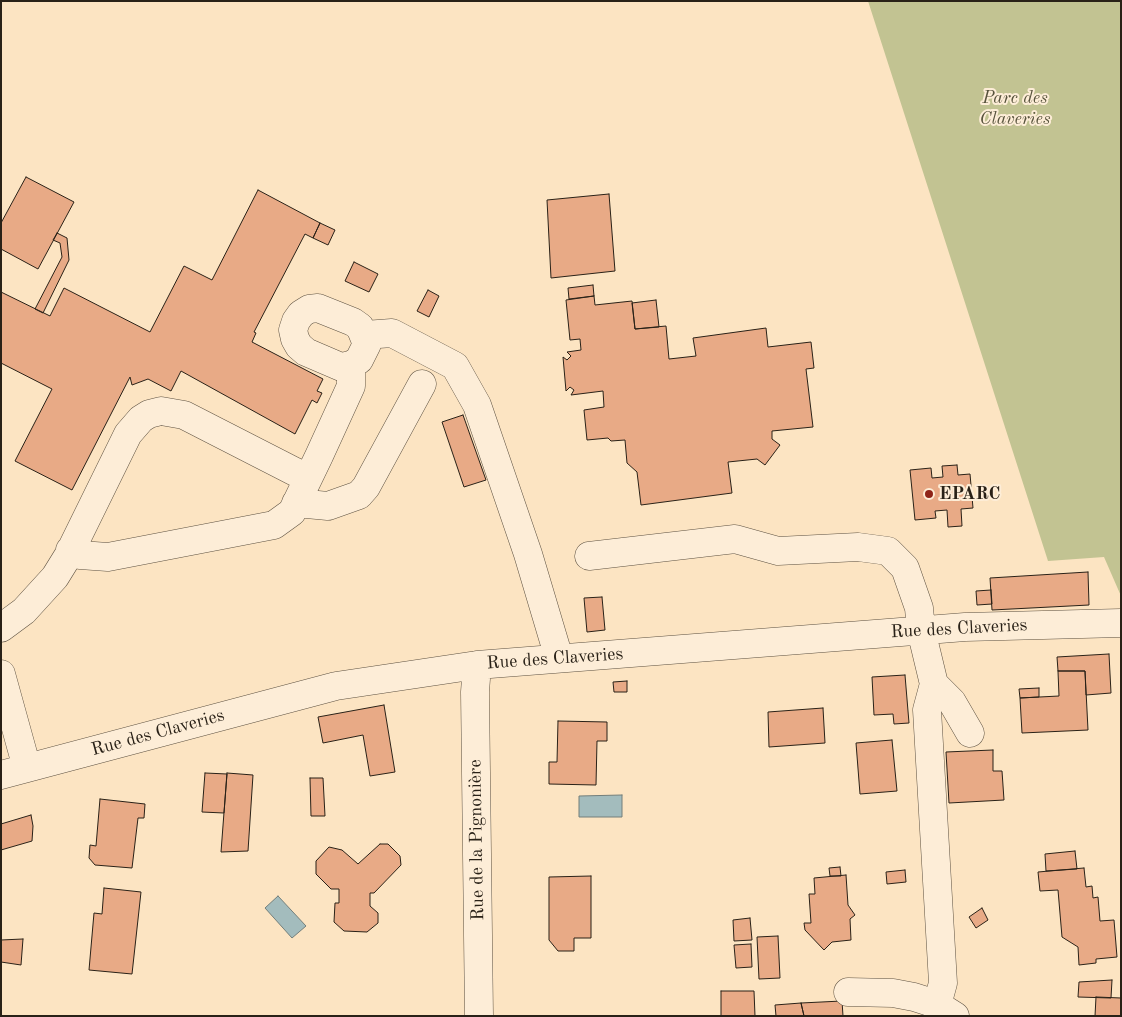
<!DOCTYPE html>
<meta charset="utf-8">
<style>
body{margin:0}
#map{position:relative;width:1122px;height:1017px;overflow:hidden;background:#fce4c2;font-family:"Old Standard TT",serif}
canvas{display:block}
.frame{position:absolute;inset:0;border:2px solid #292117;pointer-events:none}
</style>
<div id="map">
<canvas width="1122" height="1017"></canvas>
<div class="frame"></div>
</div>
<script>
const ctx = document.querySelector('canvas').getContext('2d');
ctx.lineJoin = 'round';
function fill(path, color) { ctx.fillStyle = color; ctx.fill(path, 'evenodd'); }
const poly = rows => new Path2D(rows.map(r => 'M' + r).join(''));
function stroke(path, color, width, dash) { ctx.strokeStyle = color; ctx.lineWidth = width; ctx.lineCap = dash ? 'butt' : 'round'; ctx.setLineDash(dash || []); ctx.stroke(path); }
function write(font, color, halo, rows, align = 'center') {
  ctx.font = font + ' "Old Standard TT",serif'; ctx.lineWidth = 4; ctx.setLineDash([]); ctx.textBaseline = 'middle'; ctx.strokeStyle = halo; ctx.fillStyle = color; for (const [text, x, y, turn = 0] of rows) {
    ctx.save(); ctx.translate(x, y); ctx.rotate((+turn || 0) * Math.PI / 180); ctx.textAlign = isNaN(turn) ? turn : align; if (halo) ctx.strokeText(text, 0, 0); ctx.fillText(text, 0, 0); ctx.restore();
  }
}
const green = poly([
 [868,1,1121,1,1121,596,1104,557,1048,561]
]);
const water = poly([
 [622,795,622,817,579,817,579,796,622,795],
 [278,896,306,926,292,938,265,908,278,896]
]);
const building = poly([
 [26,177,74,202,38,269,1,249,1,223,26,177],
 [258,190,320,223,313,238,305,234,254,332,256,333,252,342,323,379,317,391,322,393,317,403,312,400,295,434,181,371,171,391,148,379,132,385,130,377,72,490,15,461,52,389,1,363,1,292,50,316,64,288,150,332,184,266,212,280,258,190],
 [609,194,615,271,551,278,547,200,609,194],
 [320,223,335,230,328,245,313,238,320,223],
 [57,233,67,238,69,260,43,313,35,309,62,257,60,243,53,240,57,233],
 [354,262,378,274,369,292,345,281,354,262],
 [593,285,594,296,569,299,568,288,593,285],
 [428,290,439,296,429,317,417,311,428,290],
 [594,296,595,305,632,301,635,329,666,326,669,359,696,356,693,338,766,328,768,347,811,342,814,368,806,369,813,427,772,431,772,439,780,445,765,465,757,459,728,462,732,493,641,505,637,472,627,463,625,440,611,441,608,438,587,440,584,410,604,407,603,391,571,395,574,390,570,387,566,391,563,357,567,360,571,356,567,352,581,350,580,339,570,340,566,300,594,296],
 [656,300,659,327,635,329,632,303,656,300],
 [463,415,486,480,464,487,442,422,463,415],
 [957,465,958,475,970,474,973,508,961,509,962,526,948,527,947,510,935,511,936,518,915,520,910,470,931,468,932,478,943,477,942,466,957,465],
 [1088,572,1089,605,992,610,990,578,1088,572],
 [991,590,992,604,977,605,976,591,991,590],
 [602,597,605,630,587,632,584,598,602,597],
 [1109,654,1111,693,1086,695,1085,671,1058,671,1057,657,1109,654],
 [1058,671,1085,671,1088,730,1022,733,1020,698,1059,696,1058,671],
 [905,675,909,723,894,724,893,714,874,715,872,677,905,675],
 [627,681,627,692,614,692,613,682,627,681],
 [1039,688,1039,697,1020,698,1019,689,1039,688],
 [384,705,395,772,370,776,363,735,323,743,318,717,384,705],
 [823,708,825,743,769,747,768,712,823,708],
 [558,721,607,722,607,741,597,741,596,785,549,784,549,762,557,762,558,721],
 [892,740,897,791,860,794,856,743,892,740],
 [993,750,993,771,1002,771,1004,800,949,803,946,752,993,750],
 [205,773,227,774,224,813,202,812,205,773],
 [227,773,253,775,248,851,221,852,227,773],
 [310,778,323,778,325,816,311,816,310,778],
 [100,799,145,804,144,818,138,818,132,868,95,865,89,858,90,845,96,846,100,799],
 [31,815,33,826,32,841,1,850,1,824,31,815],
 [380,844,388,844,400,856,401,865,374,893,370,893,370,906,378,913,378,923,367,932,344,931,334,922,335,903,339,903,339,889,331,889,316,874,316,861,329,847,342,850,358,864,380,844],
 [1075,851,1077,869,1046,871,1045,854,1075,851],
 [840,867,841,876,830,876,829,868,840,867],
 [1084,868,1086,887,1092,886,1093,898,1098,897,1100,921,1114,920,1117,957,1096,959,1096,963,1079,965,1078,947,1062,937,1058,890,1040,891,1038,872,1084,868],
 [905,870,906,882,887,884,886,872,905,870],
 [846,875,848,905,855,915,850,919,851,940,832,942,824,950,805,930,804,923,811,923,809,894,815,894,814,878,846,875],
 [591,876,591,938,574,938,574,951,558,951,549,940,549,877,591,876],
 [104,888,141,892,132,974,89,970,94,913,102,914,104,888],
 [982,908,988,920,976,928,969,917,982,908],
 [750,918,752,940,734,941,733,920,750,918],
 [778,936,780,978,759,979,757,937,778,936],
 [23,939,21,965,1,962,1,940,23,939],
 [751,944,752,967,736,968,734,945,751,944],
 [1112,980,1111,998,1078,997,1079,982,1112,980],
 [721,991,754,991,755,1016,721,1016,721,991],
 [1096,997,1121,998,1121,1016,1095,1016,1096,997],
 [842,1001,843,1016,804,1016,801,1003,842,1001],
 [801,1003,804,1016,776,1016,775,1005,801,1003]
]);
const minor = poly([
 [318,308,353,322,360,327,367,344,359,360,351,365,341,367,306,352,299,346,295,339,293,330,296,321,301,314,309,309,318,308],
 [365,335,392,333,455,366,477,405,528,554,559,658],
 [296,503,328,506,359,495,366,487,422,384],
 [70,550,80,555,108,557,274,525,292,512,319,456,351,386,351,365],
 [589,556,735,539,778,551,858,547,888,551,905,568,919,608,921,630,934,684],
 [1,628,24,611,55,577,68,556,128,434,141,419,149,414,161,411,184,415,307,478],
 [477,665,475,692,479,1016],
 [1,674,27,768],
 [1,775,336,686,477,665,965,627,1121,623],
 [848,992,893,993,914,997,936,1004,955,1016],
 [937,1005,943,983,927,710,934,684,952,702,970,733]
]);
const markers = [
 [929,494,5,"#8f2418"]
];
const parkNames = [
 ["Parc des",1015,98],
 ["Claveries",1015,119]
];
const poiNames = [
 ["EPARC",939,494]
];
const streetNames = [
 ["Rue des Claveries",959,629,-3],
 ["Rue des Claveries",555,659,-4],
 ["Rue des Claveries",158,733,-15],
 ["Rue de la Pignonière",477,840,-91]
];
fill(green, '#c2c392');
fill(water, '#a3bcbd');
stroke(water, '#727e7b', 1);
fill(building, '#e8aa86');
stroke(building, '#292117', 1);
stroke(minor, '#5e5242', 29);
stroke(minor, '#fdedd7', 28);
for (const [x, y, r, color] of markers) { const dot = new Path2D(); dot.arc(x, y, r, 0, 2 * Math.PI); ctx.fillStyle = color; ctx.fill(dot); stroke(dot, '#fdedd7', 2); }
write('italic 18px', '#57523c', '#fdedd7', parkNames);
write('bold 18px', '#292117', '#fdedd7', poiNames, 'left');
write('18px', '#292117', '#fdedd7', streetNames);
</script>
